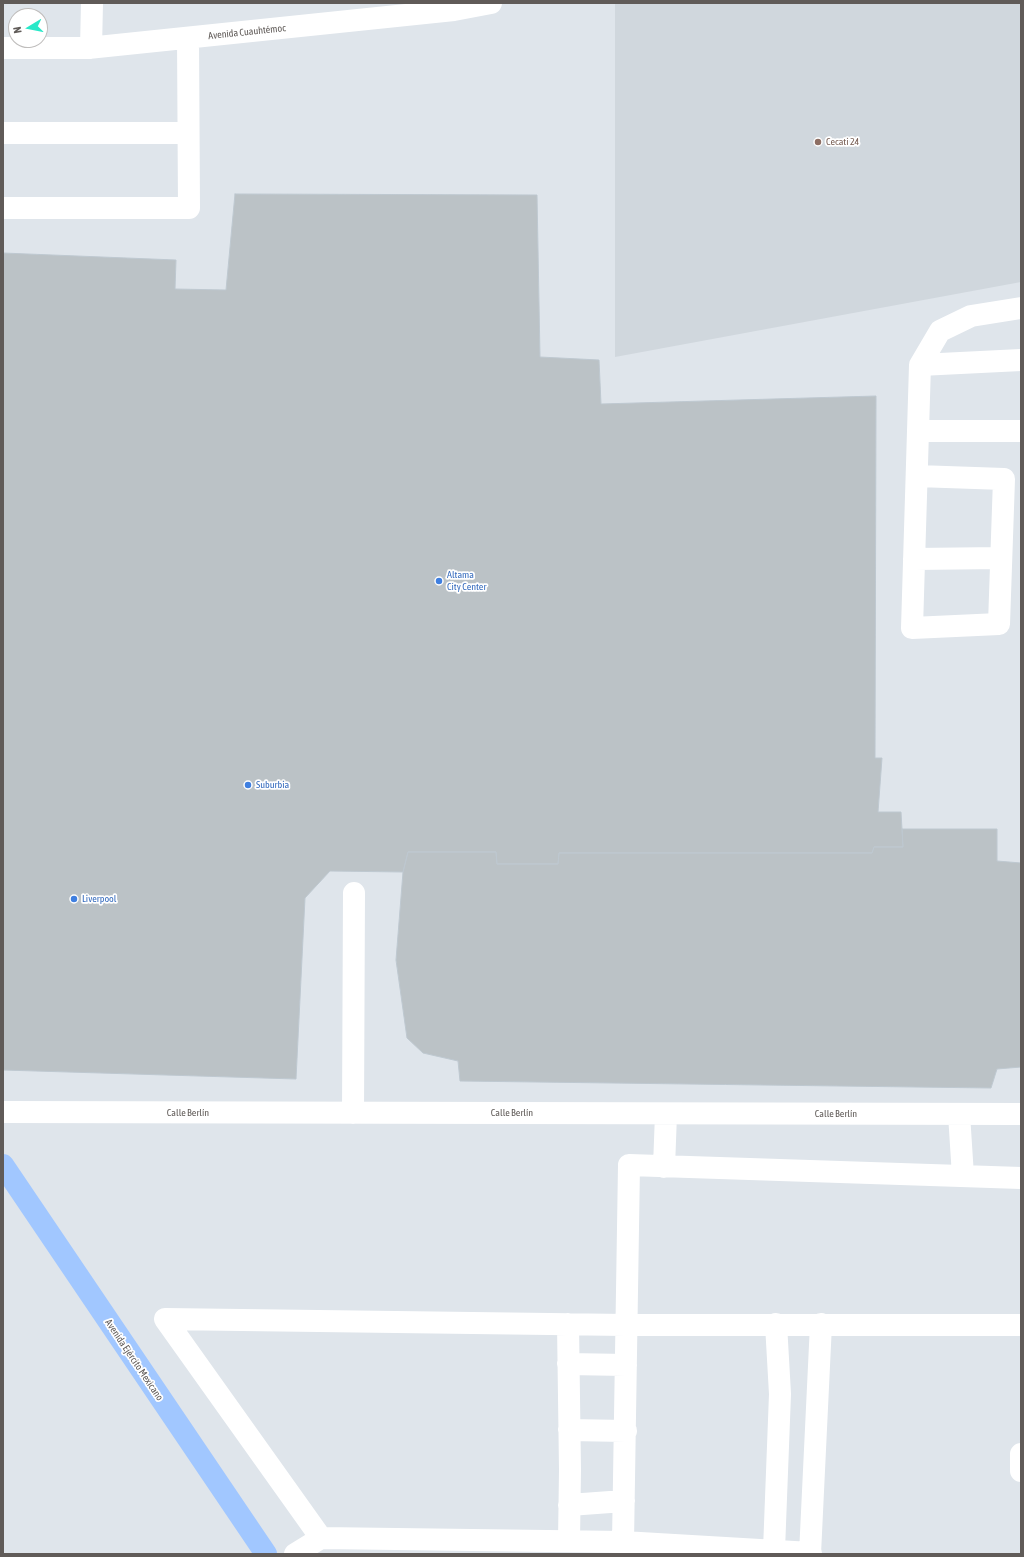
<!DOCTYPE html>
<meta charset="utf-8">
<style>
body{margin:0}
#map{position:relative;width:1024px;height:1557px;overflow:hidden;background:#dfe5eb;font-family:"Asap Condensed",sans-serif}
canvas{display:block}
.frame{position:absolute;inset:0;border:4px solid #605b58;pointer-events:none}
.north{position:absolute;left:8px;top:8px;width:40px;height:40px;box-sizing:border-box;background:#fff;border:1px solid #bfbdbc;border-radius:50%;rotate:260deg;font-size:11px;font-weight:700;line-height:16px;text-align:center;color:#605b58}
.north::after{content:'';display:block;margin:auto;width:14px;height:18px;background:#29e8c8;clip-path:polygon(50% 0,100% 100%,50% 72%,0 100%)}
</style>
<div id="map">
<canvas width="1024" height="1557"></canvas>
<div class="frame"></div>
<div class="north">N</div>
</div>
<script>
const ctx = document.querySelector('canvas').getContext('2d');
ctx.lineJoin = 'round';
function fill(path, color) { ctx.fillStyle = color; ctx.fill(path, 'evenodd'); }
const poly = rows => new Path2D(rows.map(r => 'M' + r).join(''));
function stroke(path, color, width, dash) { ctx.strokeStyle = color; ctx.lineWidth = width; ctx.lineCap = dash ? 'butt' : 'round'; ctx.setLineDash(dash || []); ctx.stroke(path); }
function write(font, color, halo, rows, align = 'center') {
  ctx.font = font + ' "Asap Condensed",sans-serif'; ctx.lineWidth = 3.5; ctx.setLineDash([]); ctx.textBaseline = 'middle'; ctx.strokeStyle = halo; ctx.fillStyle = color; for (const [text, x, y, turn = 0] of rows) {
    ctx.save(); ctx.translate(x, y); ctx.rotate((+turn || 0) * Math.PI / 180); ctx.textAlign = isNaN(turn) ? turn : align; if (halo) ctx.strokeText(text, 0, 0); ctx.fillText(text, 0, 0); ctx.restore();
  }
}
const education = poly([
 [615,3,1021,3,1021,282,615,357]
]);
const building = poly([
 [235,194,537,195,540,357,599,360,601,404,876,396,875,758,882,758,878,812,901,812,903,847,874,847,872,853,559,853,558,864,497,864,496,852,408,852,403,872,330,871,305,898,296,1079,3,1070,3,253,176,260,175,289,226,290,235,194],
 [902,829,997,829,997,861,1021,863,1021,1067,997,1069,991,1088,460,1081,458,1061,423,1053,407,1038,396,960,403,872,408,852,496,852,497,864,558,864,559,853,872,853,874,847,903,847,902,829]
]);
const minor = poly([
 [3,48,88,48,454,10,491,3],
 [91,48,92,3],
 [3,133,188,133],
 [3,208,189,208,188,38],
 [920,365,1021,360],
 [918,431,1021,431],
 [917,476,1004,479,999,624,912,628,920,365,940,331,971,316,1021,308],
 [914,559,1001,558],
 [3,1112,1021,1114],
 [353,1113,354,893],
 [959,1114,963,1176],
 [664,1167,666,1114],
 [568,1324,570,1470,569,1541],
 [568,1364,626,1365],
 [569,1430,626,1431],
 [1021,1454,1021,1471],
 [569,1505,624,1501],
 [623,1542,629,1165,1021,1178],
 [774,1550,780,1394,776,1324],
 [811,1553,623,1542,321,1538,165,1319,626,1325,1021,1325],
 [295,1554,321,1538],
 [810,1554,821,1324]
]);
const major = poly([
 [3,1165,266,1554]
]);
const markers = [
 [818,142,4,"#8d6e63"],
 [439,581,4,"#3f7fe0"],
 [248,785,4,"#3f7fe0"],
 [74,899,4,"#3f7fe0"]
];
const streetNames = [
 ["Avenida Cuauhtémoc",247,32,-6],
 ["Calle Berlín",188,1113],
 ["Calle Berlín",512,1113],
 ["Calle Berlín",836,1114],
 ["Avenida Ejército Mexicano",134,1360,56]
];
const educationNames = [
 ["Cecati 24",826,142]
];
const shopNames = [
 ["Altama",447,575],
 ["City Center",447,587],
 ["Suburbia",256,785],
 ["Liverpool",82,899]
];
fill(education, '#d0d7dd');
fill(building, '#bbc2c6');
stroke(building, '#bec8d0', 1);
stroke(minor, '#fff', 22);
stroke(major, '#a1c7ff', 22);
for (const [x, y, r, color] of markers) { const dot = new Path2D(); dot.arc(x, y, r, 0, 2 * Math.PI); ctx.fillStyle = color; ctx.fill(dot); stroke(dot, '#fff', 1.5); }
write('10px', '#605b58', '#fff', streetNames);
write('10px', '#785e54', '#fff', educationNames, 'left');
write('10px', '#366cbe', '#fff', shopNames, 'left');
</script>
